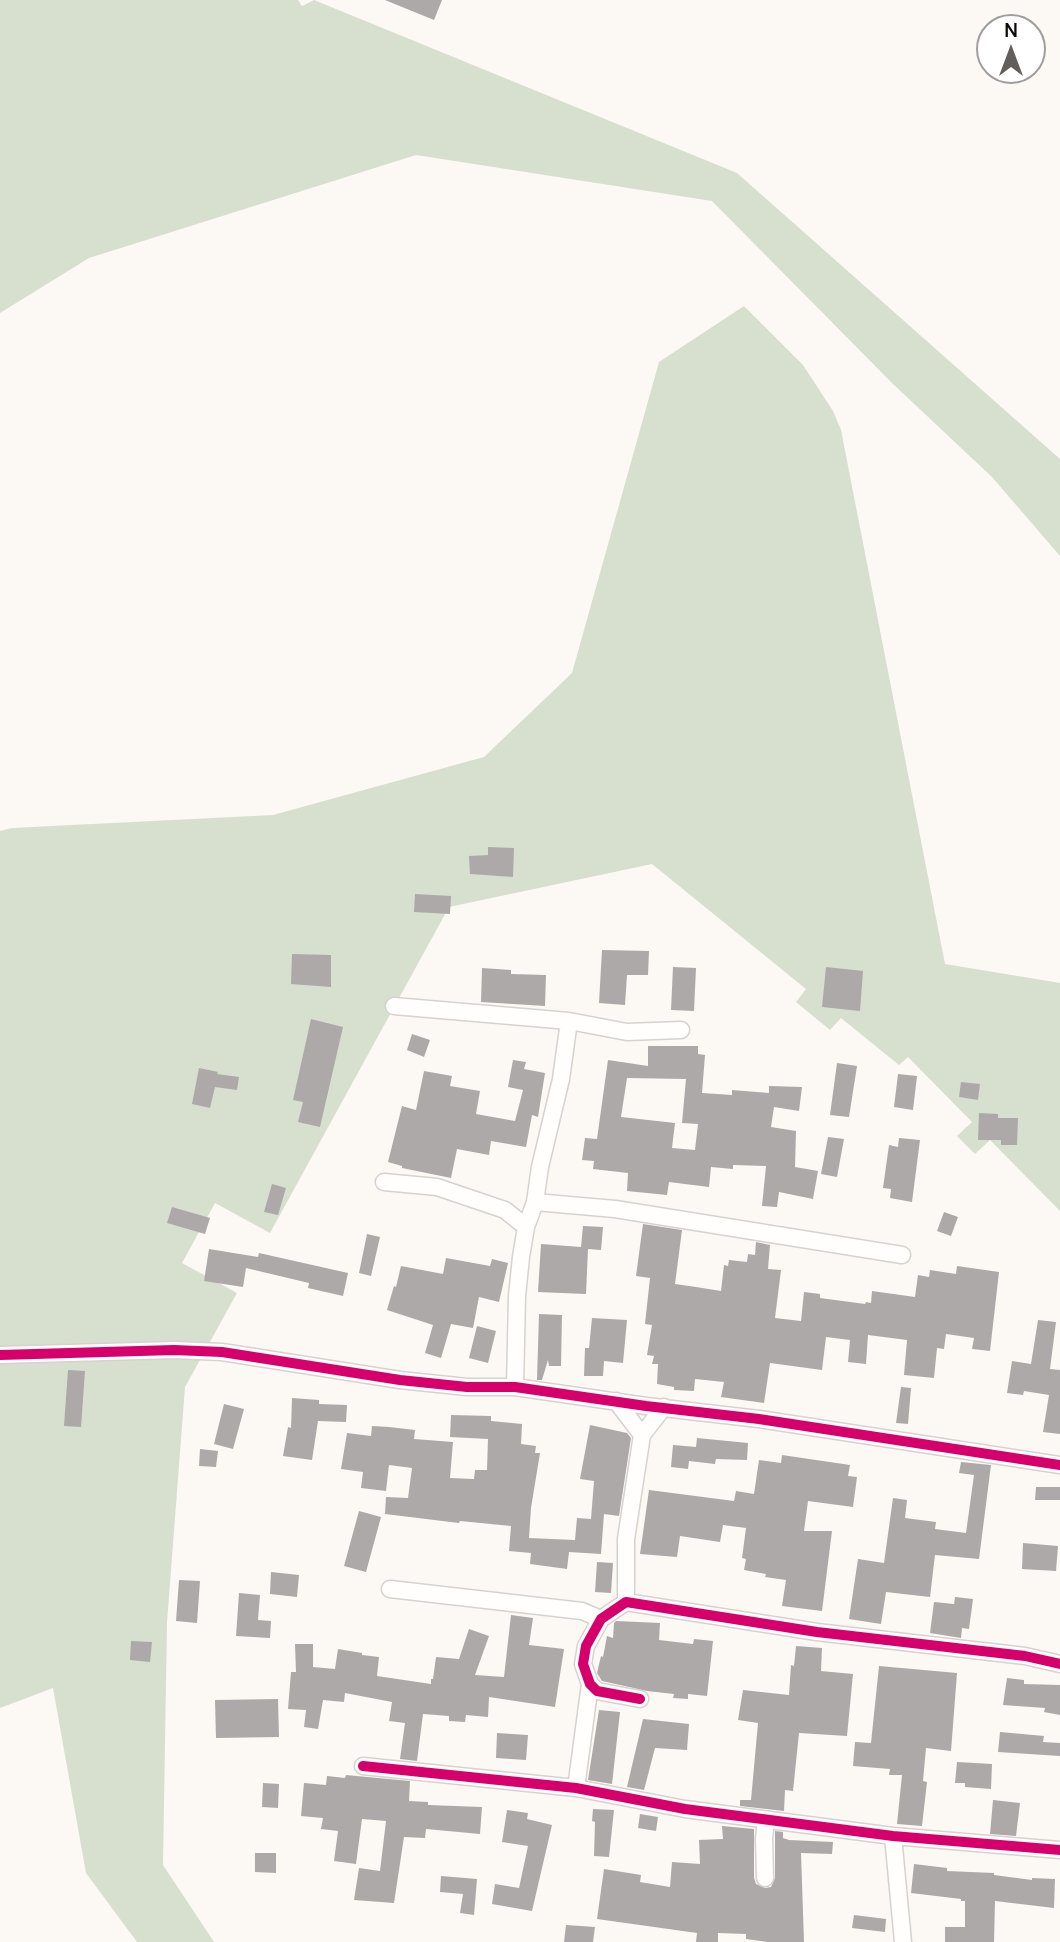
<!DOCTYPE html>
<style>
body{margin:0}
#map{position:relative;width:1060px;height:1942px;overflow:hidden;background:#fcf8f4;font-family:Manrope,sans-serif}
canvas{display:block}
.north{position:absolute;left:976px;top:14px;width:70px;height:70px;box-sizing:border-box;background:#fff;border:2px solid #9f9d9d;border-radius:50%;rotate:0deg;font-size:19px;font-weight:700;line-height:28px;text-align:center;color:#0e0b09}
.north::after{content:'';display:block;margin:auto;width:24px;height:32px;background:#615e5b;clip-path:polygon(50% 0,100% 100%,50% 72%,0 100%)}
</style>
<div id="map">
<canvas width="1060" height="1942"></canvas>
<div class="north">N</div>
</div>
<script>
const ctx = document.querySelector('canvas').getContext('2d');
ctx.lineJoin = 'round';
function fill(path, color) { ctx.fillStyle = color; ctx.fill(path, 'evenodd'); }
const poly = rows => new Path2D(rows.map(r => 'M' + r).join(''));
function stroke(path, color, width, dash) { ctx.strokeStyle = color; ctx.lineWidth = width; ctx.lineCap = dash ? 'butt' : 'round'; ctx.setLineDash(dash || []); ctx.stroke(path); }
const green = poly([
 [0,0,298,0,302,6,314,0,737,173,1060,459,1060,556,992,477,893,384,712,201,416,155,89,258,0,313],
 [744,306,803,365,833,411,841,430,945,964,1060,983,1060,1211,990,1140,975,1154,957,1136,972,1122,908,1057,899,1065,841,1018,830,1030,796,1002,806,989,652,864,449,907,270,1233,215,1203,182,1263,237,1293,185,1387,167,1622,163,1865,214,1942,137,1942,86,1873,53,1688,0,1708,0,831,12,828,273,815,484,757,572,673,659,362]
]);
const building = poly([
 [385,0,442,0,434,20],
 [488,847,514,848,513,877,470,874,469,856,488,855],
 [415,894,451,896,450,914,414,912],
 [602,950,649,951,648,975,627,975,625,1005,599,1003],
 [292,954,331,955,331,987,291,984],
 [673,967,696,968,694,1011,671,1010],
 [826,967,863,971,860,1011,822,1007],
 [482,968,511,970,511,974,546,975,545,1006,481,1002],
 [311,1019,343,1027,320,1127,298,1122,303,1102,293,1100],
 [412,1034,430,1040,424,1057,407,1050],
 [648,1046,698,1046,698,1054,705,1055,702,1093,732,1095,732,1090,769,1093,769,1086,802,1087,799,1111,774,1107,771,1127,796,1131,795,1167,818,1171,813,1199,779,1192,777,1207,762,1206,766,1166,733,1165,733,1169,711,1167,709,1187,669,1182,667,1195,627,1191,628,1173,593,1169,594,1161,582,1160,585,1138,597,1139,608,1060,648,1066],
 [627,1078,686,1079,682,1123,698,1124,695,1150,672,1148,675,1123,621,1117],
 [513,1060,526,1062,524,1069,545,1073,538,1117,532,1115,526,1147,491,1141,489,1155,457,1149,451,1178,402,1168,402,1166,388,1162,402,1106,416,1110,424,1071,452,1076,450,1086,480,1091,476,1114,515,1121,523,1090,508,1087],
 [837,1063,857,1066,849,1117,830,1115],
 [199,1068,218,1072,217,1074,239,1077,237,1090,215,1087,210,1108,192,1104],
 [898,1074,917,1076,913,1110,894,1107],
 [961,1082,980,1084,978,1100,959,1097],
 [979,1113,998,1114,998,1118,1018,1118,1017,1145,1001,1145,1001,1140,978,1140],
 [828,1137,844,1139,837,1177,821,1174],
 [899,1138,920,1140,912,1202,890,1198,891,1189,883,1188,889,1145,898,1147],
 [272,1184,286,1188,278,1215,264,1212],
 [172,1207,210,1218,205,1234,167,1223],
 [944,1212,958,1217,951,1236,937,1231],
 [643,1224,682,1230,675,1284,696,1287,721,1291,724,1265,728,1266,729,1260,747,1262,748,1254,755,1255,756,1242,770,1245,768,1269,781,1270,775,1318,801,1321,804,1292,820,1294,820,1298,865,1304,866,1302,871,1303,872,1291,915,1297,918,1275,929,1277,930,1270,956,1274,957,1266,999,1272,990,1351,972,1349,974,1338,946,1334,944,1349,937,1348,934,1378,904,1375,907,1340,868,1335,866,1364,848,1362,850,1340,826,1337,822,1370,770,1363,764,1403,721,1397,724,1382,695,1379,694,1391,674,1390,674,1387,657,1384,658,1364,652,1364,654,1356,647,1355,652,1325,645,1324,650,1278,636,1276],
 [583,1226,603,1227,601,1250,588,1249,586,1294,538,1292,541,1244,581,1247],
 [367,1234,380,1237,371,1276,359,1273],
 [209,1249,258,1257,259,1253,348,1273,343,1296,308,1288,309,1283,246,1268,243,1287,204,1281],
 [446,1258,490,1266,492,1259,508,1263,499,1302,479,1297,473,1328,451,1324,441,1358,425,1353,433,1325,387,1310,394,1286,396,1287,401,1266,443,1274],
 [539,1314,562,1315,561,1366,549,1366,548,1360,542,1380,537,1380],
 [592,1318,627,1320,623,1363,604,1361,603,1376,584,1376,585,1348,589,1348],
 [1038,1320,1056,1322,1050,1369,1060,1370,1060,1434,1043,1432,1049,1395,1024,1391,1023,1395,1007,1393,1012,1361,1031,1364],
 [477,1326,496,1331,488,1363,469,1358],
 [68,1370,85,1371,81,1427,64,1426],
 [901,1387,911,1388,908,1424,896,1423],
 [292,1398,319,1400,319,1404,347,1405,346,1422,318,1421,312,1460,283,1456,288,1427,291,1428],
 [224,1404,244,1409,233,1449,214,1444],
 [451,1415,491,1416,491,1421,522,1424,521,1444,536,1446,535,1453,540,1453,531,1508,529,1538,575,1540,577,1518,591,1519,594,1481,580,1479,590,1425,627,1433,631,1438,619,1516,604,1514,601,1554,569,1552,567,1569,530,1564,531,1553,509,1551,511,1526,460,1521,459,1523,385,1514,386,1497,408,1498,412,1468,389,1465,386,1491,361,1488,363,1472,341,1469,347,1433,371,1436,372,1426,389,1427,415,1430,414,1439,453,1442,450,1478,474,1479,475,1470,487,1470,488,1439,450,1437],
 [697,1438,748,1443,747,1460,716,1459,715,1464,689,1461,688,1469,671,1467,673,1445,696,1447],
 [200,1449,218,1451,216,1467,199,1466],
 [782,1455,850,1465,848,1476,857,1477,853,1507,808,1501,804,1531,832,1531,822,1611,782,1606,786,1580,765,1577,766,1574,744,1570,746,1559,742,1558,746,1528,723,1525,720,1542,680,1536,677,1557,640,1554,649,1490,734,1501,736,1491,754,1494,759,1460,781,1463],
 [961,1462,991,1465,979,1559,935,1555,930,1597,886,1592,881,1624,849,1619,858,1559,884,1563,893,1498,907,1500,905,1518,936,1522,935,1529,966,1533,974,1475,959,1473],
 [1036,1487,1060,1487,1060,1500,1035,1500],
 [359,1511,381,1517,366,1572,344,1566],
 [1023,1543,1058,1546,1056,1571,1022,1569],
 [597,1562,613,1563,611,1593,595,1592],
 [271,1572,299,1575,297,1597,270,1594],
 [179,1580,200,1581,197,1623,176,1621],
 [239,1593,260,1595,258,1620,271,1621,270,1638,236,1636],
 [955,1597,973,1599,969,1629,962,1628,961,1638,930,1633,934,1602,954,1604],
 [511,1615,533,1618,529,1645,564,1649,555,1707,489,1697,488,1717,466,1715,465,1722,449,1721,449,1716,423,1714,417,1761,400,1759,405,1723,389,1721,392,1702,345,1693,344,1702,323,1700,318,1729,304,1727,306,1710,288,1709,291,1672,296,1672,295,1644,313,1644,313,1667,335,1669,338,1649,362,1653,362,1655,379,1657,377,1676,431,1684,431,1679,433,1679,436,1657,459,1659,469,1629,489,1636,475,1675,504,1677],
 [616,1621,660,1623,659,1640,693,1644,694,1639,713,1641,707,1696,688,1694,688,1699,673,1698,674,1694,647,1691,602,1681,597,1673,601,1656,603,1657,607,1636,613,1638,614,1623],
 [131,1641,152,1642,150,1662,130,1660],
 [796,1646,822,1648,821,1671,853,1674,847,1736,799,1733,793,1791,785,1790,784,1811,740,1806,740,1800,751,1800,758,1723,738,1720,743,1690,789,1695,791,1665,794,1666],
 [879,1666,957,1673,951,1751,926,1748,923,1781,927,1782,922,1826,897,1824,902,1775,889,1775,890,1769,853,1766,855,1742,871,1743],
 [1007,1678,1024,1680,1024,1684,1060,1685,1060,1715,1044,1712,1045,1708,1003,1705],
 [278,1699,279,1737,216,1738,215,1700],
 [599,1710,620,1712,612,1784,588,1780],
 [643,1719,689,1724,687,1750,655,1748,644,1790,627,1787],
 [1000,1732,1044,1736,1043,1742,1060,1743,1060,1756,998,1752],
 [497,1733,528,1735,526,1760,496,1758],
 [957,1762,992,1764,991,1789,965,1787,965,1783,955,1783],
 [346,1775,410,1781,409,1801,428,1802,428,1805,482,1807,480,1834,426,1829,425,1838,404,1837,394,1903,354,1900,359,1868,380,1871,386,1821,362,1819,356,1864,334,1861,338,1831,321,1829,323,1818,301,1816,304,1783,326,1785,327,1776,345,1778],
 [263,1783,279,1784,278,1808,262,1807],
 [993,1800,1020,1803,1016,1836,990,1834],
 [593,1809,614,1810,609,1857,594,1856,595,1822,592,1821],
 [507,1810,528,1813,527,1819,552,1825,532,1911,492,1904,495,1884,519,1888,528,1846,502,1842],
 [640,1814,658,1817,656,1831,638,1828],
 [722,1826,754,1829,754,1878,756,1884,765,1888,771,1887,775,1878,775,1831,783,1832,783,1838,789,1840,833,1842,832,1854,801,1853,804,1942,768,1942,746,1939,746,1934,718,1933,718,1942,696,1942,697,1933,597,1919,604,1869,641,1875,640,1882,670,1887,672,1862,700,1864,699,1840,723,1839],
 [255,1853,276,1853,276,1873,255,1872],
 [914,1864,947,1868,947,1871,994,1873,994,1875,1032,1880,1032,1878,1055,1879,1054,1908,995,1901,994,1942,945,1942,945,1927,965,1927,965,1901,961,1901,961,1899,911,1893],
 [441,1876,477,1879,474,1915,460,1913,463,1894,440,1892],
 [854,1915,886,1919,885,1932,852,1928],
 [566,1925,595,1927,593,1942,564,1942]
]);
const street = poly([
 [394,1006,569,1021,561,1079,540,1167,535,1202,526,1227,521,1257,517,1296,515,1387],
 [569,1021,627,1032,681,1030],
 [384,1182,437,1187,505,1210,526,1227],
 [535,1202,615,1209,902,1255],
 [0,1355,174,1350,222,1352,400,1380,467,1387,515,1387,646,1406,759,1419,1060,1465],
 [616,1401,642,1435,626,1539,626,1602],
 [642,1435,664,1407],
 [390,1589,582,1611,601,1619],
 [640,1699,597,1691,590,1684,583,1664,586,1646,601,1619,626,1602,817,1632,1025,1656,1060,1664],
 [363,1766,576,1788,685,1809,893,1836,1060,1850],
 [576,1788,590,1684],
 [893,1836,903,1942],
 [765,1878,764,1838,766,1820]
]);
const cycleway = poly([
 [0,1355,174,1350,222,1352,400,1380,467,1387,515,1387,646,1406,759,1419,1060,1465],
 [640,1699,597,1691,590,1684,583,1664,586,1646,601,1619,626,1602,817,1632,1025,1656,1060,1664],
 [363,1766,576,1788,685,1809,893,1836,1060,1850]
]);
fill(green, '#d7dfcf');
fill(building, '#ada9a8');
stroke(street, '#d6d2cf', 19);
stroke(street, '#fffefd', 16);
stroke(cycleway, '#d6006c', 10);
</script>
